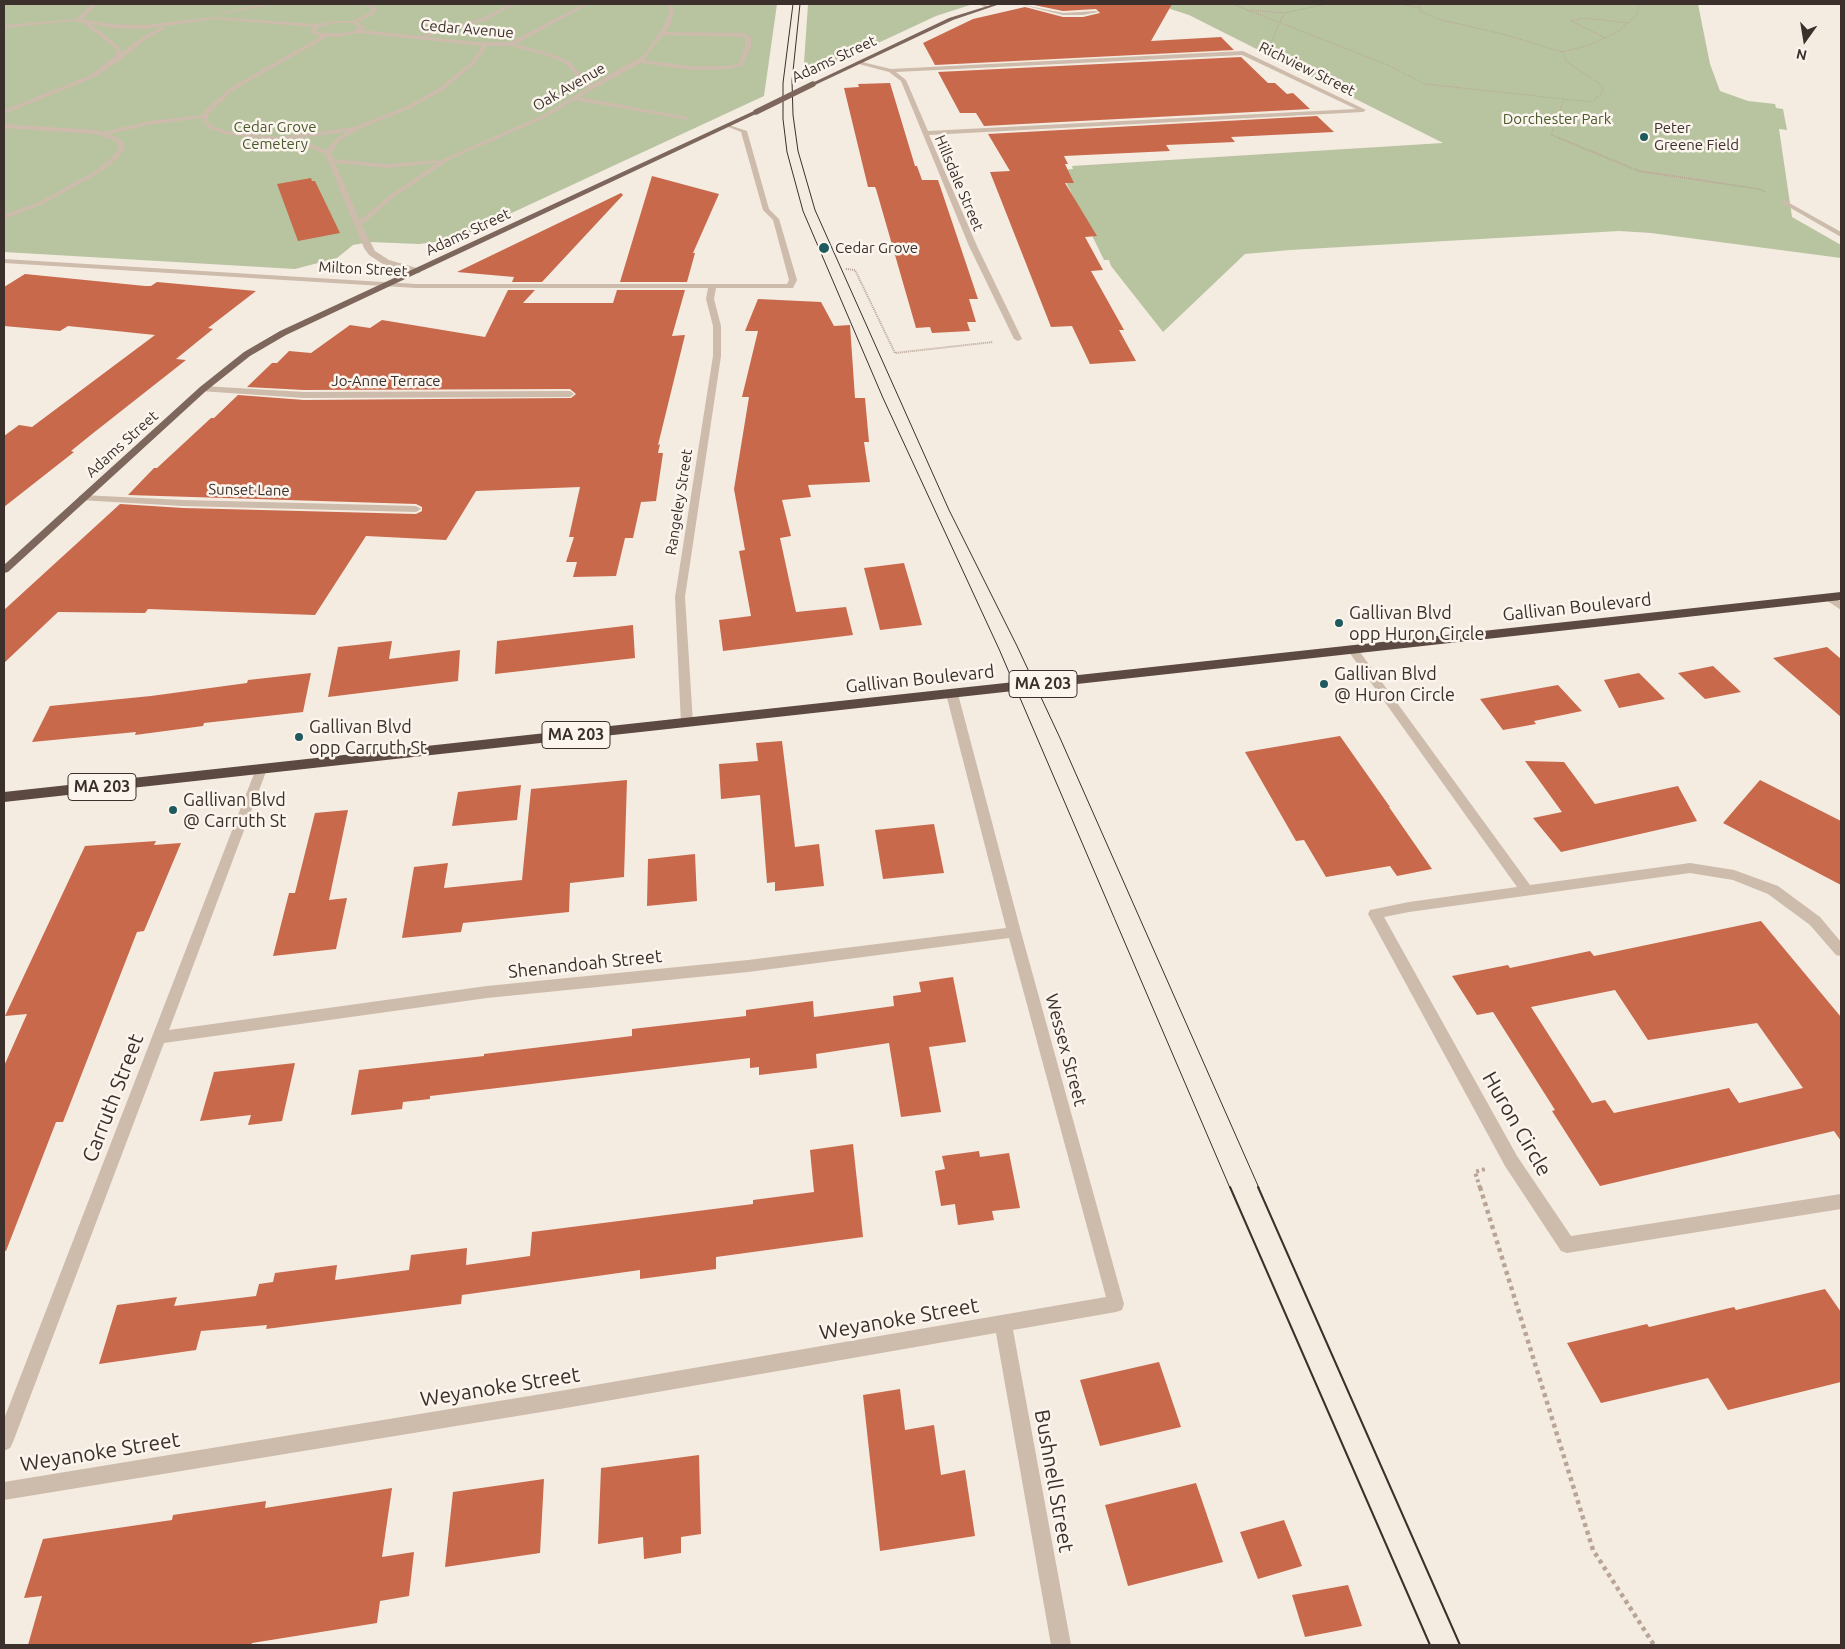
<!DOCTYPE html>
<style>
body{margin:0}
#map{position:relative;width:1845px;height:1649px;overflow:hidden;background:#f4ebe1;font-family:Ubuntu,sans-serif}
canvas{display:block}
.frame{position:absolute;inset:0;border:5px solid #3b302b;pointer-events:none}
.north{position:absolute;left:1780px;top:15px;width:50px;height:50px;-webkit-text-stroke:4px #fbf5ee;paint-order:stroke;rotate:193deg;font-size:14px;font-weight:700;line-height:20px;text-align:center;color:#3b302b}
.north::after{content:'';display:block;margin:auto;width:18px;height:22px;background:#3b302b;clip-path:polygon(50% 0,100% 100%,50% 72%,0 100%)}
</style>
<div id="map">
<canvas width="1845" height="1649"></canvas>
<div class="frame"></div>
<div class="north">N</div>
</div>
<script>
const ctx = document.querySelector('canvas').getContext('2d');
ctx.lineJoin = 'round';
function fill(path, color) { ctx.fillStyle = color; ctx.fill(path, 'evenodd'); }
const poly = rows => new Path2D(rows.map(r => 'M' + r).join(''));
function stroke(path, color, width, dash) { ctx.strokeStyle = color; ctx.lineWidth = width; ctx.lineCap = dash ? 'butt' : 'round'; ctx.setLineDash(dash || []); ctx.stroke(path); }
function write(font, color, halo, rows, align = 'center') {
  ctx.font = font + ' Ubuntu,sans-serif'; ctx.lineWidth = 5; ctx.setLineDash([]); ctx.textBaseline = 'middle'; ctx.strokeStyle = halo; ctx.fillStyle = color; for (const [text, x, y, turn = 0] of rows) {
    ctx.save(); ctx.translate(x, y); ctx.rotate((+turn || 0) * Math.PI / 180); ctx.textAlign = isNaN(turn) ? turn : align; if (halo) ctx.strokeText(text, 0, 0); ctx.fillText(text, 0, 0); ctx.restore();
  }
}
const green = poly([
 [4,4,777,4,764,96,464,235,443,241,419,244,370,242,353,245,337,258,295,269,4,252],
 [808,4,973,4,936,16,803,78],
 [1155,4,1698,4,1710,64,1720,91,1748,101,1775,104,1776,108,1783,109,1787,130,1779,129,1792,217,1841,245,1841,258,1651,233,1619,231,1290,250,1245,254,1163,332,1111,266,1109,260,1104,260,1060,170,1073,169,1072,166,1443,143,1189,15]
]);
const building = poly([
 [1040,4,1172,4,1151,41,1221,37,1234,50,935,65,923,43,973,19,1025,7,1063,17,1083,17,1100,13,1096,9,1063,11,1034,5],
 [1241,57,1268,83,1275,83,1287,94,1293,93,1310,109,984,126,976,113,960,113,938,72],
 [890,83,915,166,917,166,922,180,938,180,978,299,969,299,976,322,967,322,970,331,932,333,930,327,916,328,876,189,875,187,868,187,844,88,859,87,858,84],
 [1317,116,1334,132,1231,137,1235,142,1166,145,1170,151,1064,156,1068,164,1065,164,1074,183,1065,183,1097,236,1085,237,1103,270,1091,271,1124,330,1119,330,1136,361,1090,364,1072,326,1051,327,990,172,1010,171,988,134],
 [652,176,719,194,693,253,695,253,687,282,620,282],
 [311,178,312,181,315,181,340,233,298,241,277,184],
 [621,193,623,195,542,282,512,282,514,277,457,272],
 [25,274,145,286,151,286,157,282,256,291,208,328,213,329,176,359,186,360,92,434,71,451,74,452,4,507,4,436,19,425,32,427,155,335,68,326,60,331,4,326,4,287],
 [508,290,535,290,523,303,613,303,617,290,685,290,672,336,685,335,658,445,660,444,658,453,663,453,656,501,641,502,633,538,625,538,616,576,573,577,577,562,566,562,574,537,569,537,580,487,476,491,446,540,366,536,315,615,148,609,145,613,58,612,4,663,4,610,120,504,183,508,416,514,422,511,422,507,416,504,128,495,154,468,157,468,211,418,214,418,238,395,304,400,571,398,576,394,570,389,304,390,247,387,272,363,277,363,289,351,311,353,350,325,370,328,382,320,485,337],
 [758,299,821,302,834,326,850,325,855,398,865,398,869,442,864,442,870,482,808,485,811,497,782,500,791,536,780,538,796,612,846,607,853,635,723,651,719,620,751,616,739,551,745,550,734,489,749,397,742,397,758,331,745,331],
 [904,563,922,625,880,630,864,568],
 [633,625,635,658,495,674,497,641],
 [392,641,389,659,460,650,458,681,328,697,338,647],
 [1827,647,1841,659,1841,717,1773,658],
 [1713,666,1741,692,1705,699,1678,673],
 [311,673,303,712,204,723,203,726,135,735,136,732,32,742,50,706,151,696,247,683,248,680],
 [1639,673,1665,699,1619,708,1604,680],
 [1558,685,1582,711,1534,721,1536,724,1503,730,1480,699],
 [1340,736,1390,807,1389,807,1432,869,1397,876,1390,866,1326,877,1304,840,1296,841,1245,752],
 [782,741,795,847,819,844,824,886,775,891,775,882,767,883,760,795,721,799,719,764,758,761,756,743],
 [1525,761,1564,762,1595,804,1678,786,1697,821,1561,852,1533,818,1562,812],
 [627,780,624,877,570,883,569,912,463,923,461,932,402,938,414,867,448,863,444,888,522,880,531,789],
 [1760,780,1841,821,1841,885,1723,823],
 [521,785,517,820,452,826,458,792],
 [348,810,329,900,347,898,336,949,273,956,289,893,295,893,315,813],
 [934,824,944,873,883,879,875,830],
 [156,841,154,845,181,843,144,931,137,932,63,1122,56,1122,6,1251,4,1250,4,1066,27,1014,5,1016,85,846],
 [695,854,697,901,647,906,648,859],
 [1761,921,1841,1017,1841,1141,1834,1131,1600,1186,1552,1111,1555,1110,1493,1012,1477,1015,1452,976,1508,965,1510,968,1590,951,1594,956],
 [1615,990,1648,1040,1757,1023,1803,1088,1739,1103,1729,1088,1614,1113,1605,1100,1592,1103,1531,1007],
 [953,977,966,1042,929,1047,941,1112,901,1117,889,1043,816,1054,817,1068,759,1075,759,1067,750,1068,750,1058,430,1096,430,1099,403,1102,402,1109,351,1115,359,1070,484,1056,484,1054,632,1036,632,1029,746,1016,746,1010,813,1001,814,1017,894,1006,893,996,921,992,919,982],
 [295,1063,282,1121,248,1125,251,1115,200,1121,214,1072],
 [853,1144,863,1237,716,1257,716,1269,640,1279,640,1270,462,1295,461,1304,266,1329,267,1325,201,1331,196,1350,99,1364,117,1305,177,1297,174,1306,256,1296,259,1284,273,1282,275,1273,337,1265,335,1280,409,1270,411,1255,467,1248,466,1265,530,1256,532,1232,753,1204,753,1200,814,1192,810,1150],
 [979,1151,980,1157,1009,1153,1020,1208,992,1211,994,1220,958,1225,955,1204,941,1206,935,1171,945,1169,942,1156],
 [1825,1289,1841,1312,1841,1382,1728,1410,1708,1378,1601,1403,1567,1343,1647,1324,1649,1327,1734,1307,1736,1310],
 [1159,1362,1181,1427,1100,1446,1080,1380],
 [900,1389,905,1430,934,1425,941,1475,965,1470,975,1536,880,1551,863,1395],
 [699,1455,701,1534,681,1537,681,1553,644,1559,643,1537,598,1544,601,1468],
 [544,1479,540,1553,445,1567,453,1492],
 [1196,1483,1223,1562,1128,1586,1105,1505],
 [392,1488,382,1557,414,1552,409,1596,380,1601,377,1623,252,1643,251,1645,28,1645,42,1596,24,1598,43,1539,172,1520,173,1515,266,1501,265,1508],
 [1284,1520,1302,1566,1258,1579,1240,1532],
 [1348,1585,1362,1626,1305,1637,1292,1595]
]);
const pathFar3 = poly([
 [1232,4,1388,65,1425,84,1592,102,1600,95,1603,89,1601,85,1567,62,1562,52,1503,34,1441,20,1420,11,1419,4],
 [1400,4,1419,8],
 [1250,10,1284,13],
 [1606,38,1571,21,1585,18,1628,23],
 [1271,43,1284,13,1327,4],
 [1562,52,1590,45,1619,31,1637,14,1639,4],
 [1562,139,1551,135,1564,99]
]);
const pathFar2 = poly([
 [1559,138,1639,171,1759,189,1765,192],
 [846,269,855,270,895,353,993,342]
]);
const pathFar1 = poly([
 [1480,1188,1475,1172,1485,1169]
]);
const path = poly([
 [1480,1187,1593,1550,1654,1645]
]);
const minor = poly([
 [92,4,97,4,83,18,86,20,113,24,144,25,214,17,317,24,334,21,352,21,369,13,372,9,365,4,370,4,377,9,373,15,357,22,366,27,362,30,477,42,510,42,584,4,589,4,516,44,555,55,570,62,591,85,644,55,665,24,670,10,667,4,671,4,674,10,671,24,665,32,743,33,751,37,751,47,743,65,732,69,690,70,641,63,579,97,687,117,689,120,574,100,547,117,449,160,393,198,362,225,375,251,389,260,420,269,420,273,417,273,383,264,369,255,364,248,325,154,293,141,298,140,327,150,336,139,346,132,278,141,225,134,208,128,202,118,149,125,109,134,118,138,123,142,125,147,120,156,101,172,43,204,4,219,4,215,39,202,97,170,115,154,119,147,114,140,95,134,4,128,4,124,96,130,103,132,149,121,203,115,205,110,230,88,321,36,310,33,313,27,214,19,144,29,113,28,91,24,119,46,121,53,144,36,161,27,166,28,148,38,118,62,95,77,4,114,4,110,91,75,116,55,115,48,83,23,74,21,4,28,4,25,78,19,78,17,92,4],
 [334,23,352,23,359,27,352,32,339,33,321,33,315,31,319,27,334,23],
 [358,33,482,46,471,62,439,88,407,106,354,127,278,137,228,131,212,126,207,120,210,112,234,90,327,37,339,37,358,33],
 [663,35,742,37,745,38,745,47,739,63,729,66,690,66,644,60,663,35],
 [487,46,511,46,551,57,566,64,587,88,543,115,441,160,387,164,334,159,331,153,340,141,357,130,411,108,443,90,475,64,487,46],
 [335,163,387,168,437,163,389,196,360,220,335,163],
 [266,4,275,4,221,14,219,13,266,4],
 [511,4,516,4,484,21,425,37,422,35,480,19,511,4],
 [977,4,983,4,990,7,988,8,977,4],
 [1019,4,1063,13,1096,11,1098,12,1083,15,1063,15,1019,4],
 [1243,51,1366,110,1363,112,929,135,977,246,1022,339,1018,341,1014,339,969,246,901,81,889,72,855,63,858,61,891,69,1243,51],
 [1242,55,1356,109,928,131,906,80,896,72,1242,55],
 [726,124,747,131,769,209,779,219,797,280,793,288,716,288,714,299,721,326,721,356,685,597,693,723,687,727,681,723,675,597,713,356,713,326,706,299,708,288,416,288,4,263,4,259,416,284,787,284,789,280,773,220,763,210,741,132,726,126,726,124],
 [1784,200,1841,232,1841,237,1782,203,1781,202,1784,200],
 [203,386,304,392,570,391,574,394,570,397,304,398,200,391,200,387,203,386],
 [82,495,183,500,416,506,421,509,416,512,183,506,79,500,79,496,82,495],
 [1830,595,1841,602,1841,610,1826,600,1825,598,1826,596,1830,595],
 [1353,647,1357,648,1530,885,1690,863,1734,870,1778,886,1820,917,1841,942,1841,956,1836,955,1810,925,1768,894,1733,880,1690,873,1409,912,1384,917,1517,1156,1571,1236,1841,1194,1841,1209,1567,1253,1561,1251,1505,1166,1368,914,1370,910,1375,909,1409,902,1517,887,1349,652,1348,650,1353,647],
 [952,690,958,694,1021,932,1124,1304,1122,1310,1116,1312,1013,1330,1071,1645,1051,1645,996,1333,560,1409,4,1500,4,1482,560,1391,1106,1297,1009,938,748,972,487,998,164,1043,13,1442,10,1448,4,1451,4,1419,257,766,261,765,267,769,169,1030,487,986,748,960,1006,928,946,694,952,690]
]);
const major = poly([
 [994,4,1000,4,953,20,815,85,810,84,949,18,994,4],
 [756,110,758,113,286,335,250,356,206,391,8,572,4,573,4,565,200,387,244,352,280,331,756,110]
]);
const highway = poly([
 [1841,592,1841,600,4,802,4,792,1841,592]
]);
const tramFar1 = poly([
 [793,4,783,83,783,119,787,152,803,211,883,398,999,649,1230,1188],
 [800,4,792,81,793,115,798,151,815,210,949,510,1017,646,1060,738,1259,1188]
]);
const tram = poly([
 [1230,1187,1430,1645],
 [1258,1187,1460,1645]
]);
const majorBridge = poly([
 [756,112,813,84]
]);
const markers = [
 [1644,137,5,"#1f5a5e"],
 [824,248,6,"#1f5a5e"],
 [1339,623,5,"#1f5a5e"],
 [1324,684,5,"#1f5a5e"],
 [299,737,5,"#1f5a5e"],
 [173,810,5,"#1f5a5e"]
];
const farStreetnames = [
 ["Cedar Avenue",467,29,5],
 ["Adams Street",834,59,-25],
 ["Richview Street",1307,69,26],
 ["Oak Avenue",569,87,-30],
 ["Hillsdale Street",959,183,67],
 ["Adams Street",468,232,-25],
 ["Milton Street",363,269,3],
 ["Jo-Anne Terrace",386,381],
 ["Adams Street",122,444,-42],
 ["Sunset Lane",249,490,1],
 ["Rangeley Street",679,502,-81]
];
const farParknames = [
 ["Dorchester Park",1557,119],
 ["Cedar Grove",275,127],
 ["Cemetery",275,144]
];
const farPoinames = [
 ["Peter",1654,128],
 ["Greene Field",1654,145],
 ["Cedar Grove",835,248]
];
const shields = [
 [1043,684,68],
 [576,735,68],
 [102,787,68]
];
const shieldNames = [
 ["MA 203",1043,684],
 ["MA 203",576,735],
 ["MA 203",102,787]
];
const streetNames = [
 ["Gallivan Boulevard",1577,607,-6],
 ["Gallivan Boulevard",920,679,-6],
 ["Shenandoah Street",585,964,-6],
 ["Wessex Street",1066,1050,75]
];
const poiNames = [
 ["Gallivan Blvd",1349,613],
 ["opp Huron Circle",1349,634],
 ["Gallivan Blvd",1334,674],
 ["@ Huron Circle",1334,695],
 ["Gallivan Blvd",309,727],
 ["opp Carruth St",309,748],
 ["Gallivan Blvd",183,800],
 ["@ Carruth St",183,821]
];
const nearStreetnames = [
 ["Carruth Street",113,1098,-69],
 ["Huron Circle",1517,1124,60],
 ["Weyanoke Street",899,1319,-10],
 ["Weyanoke Street",500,1387,-9],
 ["Weyanoke Street",100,1452,-9],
 ["Bushnell Street",1054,1481,80]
];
fill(green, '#b8c4a0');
fill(building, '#c8694b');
stroke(pathFar3, '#b9a596', 1, [1, 1]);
stroke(pathFar2, '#b9a596', 2, [1, 1]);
stroke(pathFar1, '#b9a596', 4, [3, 3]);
stroke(path, '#b9a596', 4.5, [4, 4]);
fill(minor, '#cdbbac');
fill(major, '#7d675c');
fill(highway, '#5c4a42');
stroke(tramFar1, '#3b302b', 1);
stroke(tram, '#3b302b', 2);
stroke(majorBridge, '#7d675c', 5.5);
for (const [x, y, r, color] of markers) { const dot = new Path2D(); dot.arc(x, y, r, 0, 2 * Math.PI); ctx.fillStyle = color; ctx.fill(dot); stroke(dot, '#fbf5ee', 2); }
write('15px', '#3b302b', '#fbf5ee', farStreetnames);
write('15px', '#4a5a2e', '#fbf5ee', farParknames);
write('15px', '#3b302b', '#fbf5ee', farPoinames, 'left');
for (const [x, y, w] of shields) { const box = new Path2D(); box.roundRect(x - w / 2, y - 13.5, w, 27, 4); ctx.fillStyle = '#fbf5ee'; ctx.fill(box); stroke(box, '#3b302b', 1); }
write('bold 16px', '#3b302b', null, shieldNames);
write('18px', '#3b302b', '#fbf5ee', streetNames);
write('18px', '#3b302b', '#fbf5ee', poiNames, 'left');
write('21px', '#3b302b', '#fbf5ee', nearStreetnames);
</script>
